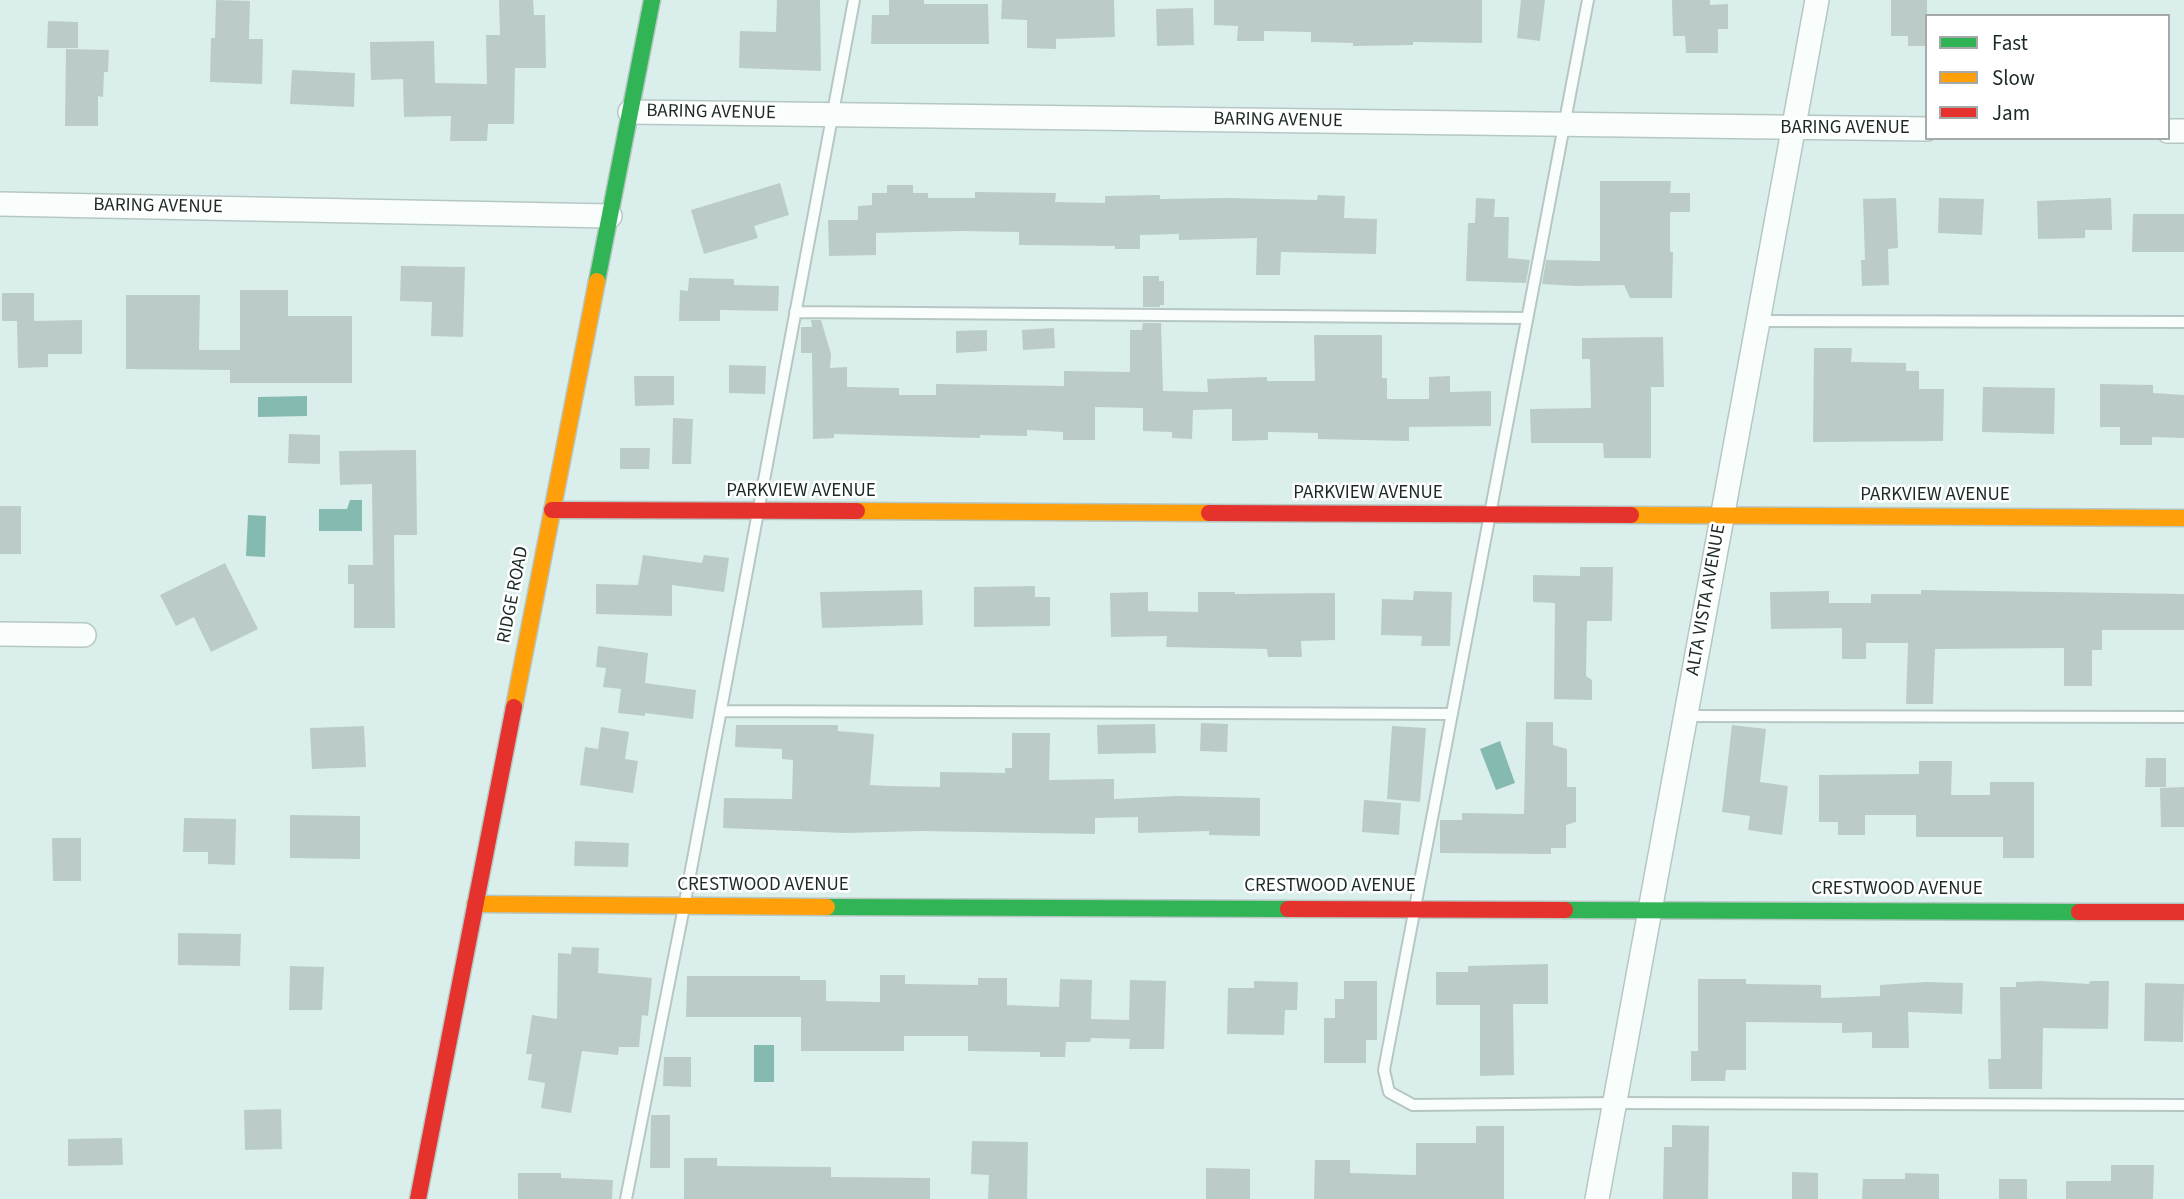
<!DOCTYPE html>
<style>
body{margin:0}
#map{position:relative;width:2184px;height:1199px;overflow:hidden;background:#daefeb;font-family:"Source Sans 3",sans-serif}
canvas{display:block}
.legend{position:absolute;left:1925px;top:14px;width:245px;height:126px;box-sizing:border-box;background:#fff;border:2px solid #a4a9a9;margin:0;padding:9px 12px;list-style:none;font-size:21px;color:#1b2927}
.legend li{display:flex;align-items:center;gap:14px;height:35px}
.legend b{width:35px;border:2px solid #a4a9a9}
</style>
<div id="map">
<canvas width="2184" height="1199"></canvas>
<ul class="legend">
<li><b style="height:9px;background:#30b455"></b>Fast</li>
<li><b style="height:9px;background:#ff9f0a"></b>Slow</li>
<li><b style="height:9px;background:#e5322d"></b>Jam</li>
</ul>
</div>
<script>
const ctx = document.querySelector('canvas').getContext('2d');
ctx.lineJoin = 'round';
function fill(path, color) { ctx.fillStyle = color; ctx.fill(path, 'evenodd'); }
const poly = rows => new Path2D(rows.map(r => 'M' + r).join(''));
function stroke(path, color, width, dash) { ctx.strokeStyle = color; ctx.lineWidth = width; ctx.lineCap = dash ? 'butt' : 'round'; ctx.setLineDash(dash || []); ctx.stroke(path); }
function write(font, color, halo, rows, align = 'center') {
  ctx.font = font + ' "Source Sans 3",sans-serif'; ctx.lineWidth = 5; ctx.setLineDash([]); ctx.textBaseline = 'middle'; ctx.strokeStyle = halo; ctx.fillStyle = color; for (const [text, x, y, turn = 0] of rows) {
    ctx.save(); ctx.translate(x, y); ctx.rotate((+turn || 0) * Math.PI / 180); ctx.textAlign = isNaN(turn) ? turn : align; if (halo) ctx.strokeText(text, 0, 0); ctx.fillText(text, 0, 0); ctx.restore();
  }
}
const water = poly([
 [307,396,307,416,258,417,258,397],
 [350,500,362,500,362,531,319,531,319,509,347,509],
 [248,515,266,516,265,557,246,556],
 [1500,741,1515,783,1496,790,1480,749],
 [754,1045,774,1045,774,1082,754,1082]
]);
const building = poly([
 [216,0,250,1,249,39,263,39,262,84,210,82,211,38,215,38],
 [499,0,533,0,534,15,545,15,546,68,515,68,514,124,488,124,487,141,450,141,451,116,404,117,403,79,371,80,370,42,434,41,435,83,487,84,486,35,500,35],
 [777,0,820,0,821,71,739,68,740,31,776,32],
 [889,0,924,0,924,4,988,4,989,44,871,44,872,15,889,15],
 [1002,0,1114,0,1115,37,1056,39,1056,49,1027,48,1027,20,1001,19],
 [1214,0,1482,0,1482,43,1413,42,1413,45,1353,46,1353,43,1311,42,1311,32,1264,31,1264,41,1237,41,1238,26,1214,25],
 [1521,0,1545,0,1540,41,1517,38],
 [1672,0,1710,0,1710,5,1728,4,1728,29,1718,29,1718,53,1686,53,1685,36,1673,36],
 [1891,0,1927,0,1927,46,1908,46,1908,36,1891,36],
 [1193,8,1194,45,1157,46,1156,9],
 [48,21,78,22,78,48,47,48],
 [66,49,109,50,108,72,104,72,103,97,98,96,98,126,65,126],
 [292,70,355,73,354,107,290,104],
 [1600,181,1671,181,1670,193,1690,193,1690,212,1670,212,1670,252,1673,252,1672,298,1630,298,1624,285,1576,286,1542,284,1546,260,1600,261],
 [780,183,789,215,754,226,758,238,704,254,691,210],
 [887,185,913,185,913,193,928,193,928,198,975,198,975,192,1056,193,1055,202,1105,203,1105,196,1160,195,1160,199,1228,198,1317,200,1318,195,1345,196,1344,218,1377,219,1376,254,1281,252,1280,275,1256,275,1257,238,1179,240,1179,234,1140,235,1140,249,1115,249,1115,246,1019,245,1019,232,961,231,876,233,876,255,829,256,828,220,858,220,858,206,872,205,872,193,887,193],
 [1476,198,1495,199,1494,217,1509,217,1508,258,1530,260,1526,283,1466,281,1468,223,1475,223],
 [1896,198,1898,248,1888,249,1889,285,1862,286,1861,260,1865,260,1863,199],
 [1939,198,1984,199,1982,235,1938,233],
 [2111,198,2112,230,2085,230,2085,238,2038,239,2037,201],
 [2133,214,2184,214,2184,252,2132,252],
 [401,266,465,267,463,337,431,336,432,302,400,301],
 [1143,276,1159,276,1159,281,1164,281,1164,305,1160,305,1160,307,1143,307],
 [689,278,734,279,734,285,779,286,778,311,720,310,720,321,679,321,680,290,688,291],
 [240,290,288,290,288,316,352,316,352,383,230,383,230,370,126,369,126,295,200,295,199,350,240,350],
 [2,293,34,293,34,321,82,320,82,354,48,354,48,367,18,368,17,321,34,321,2,321],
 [811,320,821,320,831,354,830,368,847,367,847,387,899,388,899,395,936,395,936,384,1064,386,1064,371,1130,372,1130,330,1142,330,1143,323,1161,323,1163,391,1208,392,1207,379,1267,377,1267,381,1315,381,1314,335,1382,335,1382,378,1387,378,1387,399,1429,399,1429,377,1450,376,1450,392,1491,391,1491,426,1409,427,1409,441,1318,439,1318,433,1268,432,1268,440,1232,441,1232,409,1193,410,1192,439,1172,438,1172,432,1143,431,1143,408,1095,407,1095,440,1063,440,1063,432,1027,430,1027,436,980,435,980,438,834,434,834,438,813,439,812,353,801,353,801,327,812,327],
 [1054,328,1055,348,1023,350,1022,330],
 [987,330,987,351,956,353,956,331],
 [1663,337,1664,387,1651,387,1651,458,1604,458,1603,443,1531,443,1530,409,1591,408,1590,359,1582,359,1582,338],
 [1814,348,1852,348,1851,362,1906,363,1906,371,1919,371,1919,389,1944,389,1943,441,1813,442],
 [729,365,766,366,765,394,729,393],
 [634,376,674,376,674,405,635,406],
 [2100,384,2153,385,2153,393,2184,395,2184,438,2152,437,2152,445,2120,445,2120,427,2100,427],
 [1983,387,2055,388,2054,434,1982,432],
 [673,418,693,419,691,464,672,464],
 [289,434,320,435,320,464,288,463],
 [620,448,650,448,649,469,620,469],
 [416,450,417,535,394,535,395,628,354,628,354,584,348,584,348,565,373,565,372,484,340,485,339,451],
 [0,506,21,506,21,554,0,554],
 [643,555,702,563,704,555,729,558,724,592,672,585,672,616,596,614,596,584,638,585],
 [225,563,258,629,211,652,194,617,176,626,160,595],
 [1580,567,1613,567,1612,621,1587,621,1586,676,1592,680,1592,700,1554,699,1555,603,1533,602,1533,575,1580,576],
 [1035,586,1035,597,1050,597,1050,626,974,627,974,587],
 [922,590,923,625,822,628,820,592],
 [1921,590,2184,594,2184,630,2102,630,2102,650,2092,650,2092,686,2064,686,2064,648,1935,649,1933,704,1906,704,1908,643,1866,643,1866,659,1842,659,1842,628,1771,629,1770,592,1829,591,1829,603,1871,603,1871,594,1921,594],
 [1414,591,1452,592,1450,646,1421,646,1422,636,1381,635,1382,599,1413,600],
 [1148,592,1148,611,1198,612,1198,592,1235,592,1235,594,1335,593,1335,640,1301,641,1302,657,1268,657,1267,649,1166,647,1167,636,1111,637,1110,593],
 [598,646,648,653,645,683,696,690,693,719,645,713,645,716,618,713,621,689,603,687,606,668,596,667],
 [1526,722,1553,722,1553,745,1567,749,1567,787,1576,787,1576,822,1566,825,1566,848,1551,848,1551,854,1440,853,1440,820,1462,820,1462,813,1524,814],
 [1201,723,1228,724,1227,752,1200,751],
 [1155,724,1156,753,1098,754,1097,725],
 [736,725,838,725,838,731,874,734,870,785,889,786,940,787,940,772,1005,773,1005,768,1012,768,1012,733,1050,733,1049,780,1114,779,1114,799,1177,796,1260,798,1260,836,1209,835,1209,831,1138,833,1138,817,1095,818,1095,834,921,831,846,833,723,828,724,798,792,799,793,760,782,759,782,749,735,747],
 [1732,725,1766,729,1760,782,1788,786,1782,835,1748,830,1750,816,1722,812],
 [364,726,366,767,312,769,310,728],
 [1392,726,1426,728,1420,802,1387,799],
 [601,727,629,732,625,759,638,761,633,793,580,785,585,747,598,749],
 [2146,758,2166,758,2166,787,2145,787],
 [1919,761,1952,761,1951,795,1990,795,1990,782,2034,782,2034,858,2003,858,2003,837,1916,837,1916,815,1865,815,1865,835,1838,835,1838,822,1819,822,1819,775,1919,774],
 [2184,787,2184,827,2161,827,2160,788],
 [1364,800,1401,803,1399,835,1362,832],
 [290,815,360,816,360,859,290,858],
 [184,818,236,819,235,865,208,864,208,852,183,852],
 [52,838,81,838,81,881,53,881],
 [575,841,629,843,628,867,574,866],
 [178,933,241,934,240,966,178,965],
 [572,947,599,948,598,973,652,978,648,1016,642,1015,639,1047,619,1047,618,1055,582,1051,571,1113,541,1108,545,1083,528,1080,532,1054,526,1054,532,1015,557,1019,558,953,571,954],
 [1548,964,1548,1004,1513,1004,1514,1075,1480,1076,1480,1005,1436,1005,1436,972,1468,972,1468,966],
 [290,966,324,967,322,1010,289,1010],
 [880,975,905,975,905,984,978,985,978,978,1007,978,1007,1005,1059,1007,1060,979,1092,980,1091,1019,1129,1020,1130,980,1166,981,1164,1049,1129,1049,1130,1039,1091,1038,1090,1042,1066,1042,1065,1057,1040,1057,1040,1052,968,1051,968,1036,904,1036,904,1051,801,1051,801,1017,686,1017,687,976,800,976,800,980,826,980,826,1001,880,1002],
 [1698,979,1746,979,1746,984,1821,985,1821,998,1880,996,1880,985,1926,982,1963,983,1962,1014,1908,1012,1909,1048,1872,1048,1872,1032,1842,1033,1842,1023,1746,1022,1746,1070,1726,1070,1725,1081,1691,1081,1691,1051,1698,1051],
 [1254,981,1298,982,1297,1010,1285,1010,1284,1035,1227,1034,1228,988,1254,988],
 [1344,981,1377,981,1377,1040,1366,1040,1366,1063,1324,1063,1324,1018,1335,1018,1335,999,1344,999],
 [2040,981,2089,984,2090,981,2109,981,2108,1029,2043,1028,2042,1089,1989,1089,1988,1059,2001,1059,2000,987,2016,987,2016,982],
 [2145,983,2184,984,2183,1042,2144,1041],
 [664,1057,691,1057,691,1087,663,1086],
 [281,1109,282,1149,245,1150,244,1110],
 [651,1115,670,1115,670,1168,650,1168],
 [1672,1125,1709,1126,1708,1199,1663,1199,1664,1147,1672,1147],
 [1476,1126,1504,1126,1504,1199,1314,1199,1315,1160,1350,1160,1350,1173,1416,1175,1416,1143,1476,1143],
 [122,1138,123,1165,68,1166,68,1139],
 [972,1141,1028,1142,1027,1199,988,1199,989,1175,971,1174],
 [684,1158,717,1158,717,1166,831,1167,831,1177,930,1178,930,1199,684,1199],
 [2111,1165,2154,1165,2153,1199,2066,1199,2066,1181,2111,1181],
 [1206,1168,1250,1169,1250,1199,1206,1199],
 [1792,1172,1818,1173,1818,1199,1792,1199],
 [518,1173,561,1173,561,1178,613,1180,612,1199,518,1199],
 [1905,1173,1939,1174,1939,1199,1862,1199,1863,1179,1905,1179],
 [1999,1179,2027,1179,2027,1199,1999,1199]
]);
const lane = poly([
 [1588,0,1384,1070,1389,1092,1413,1105,1615,1103,2184,1105],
 [795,312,1527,318],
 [1758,321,2184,322],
 [721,711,1452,714],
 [1686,716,2184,717],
 [626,1199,684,907,854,0]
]);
const street = poly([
 [630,112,1927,129],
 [2168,131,2184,131],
 [0,204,610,216],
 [0,634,84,635],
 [1597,1199,1817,0]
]);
const fast = poly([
 [597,281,652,0],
 [827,907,1288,909],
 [1565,910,2079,912]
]);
const slow = poly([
 [857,511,1209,513],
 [1631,515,2184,518],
 [514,707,597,281],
 [475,904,827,907]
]);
const jam = poly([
 [552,510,857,511],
 [1209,513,1631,515],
 [1288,909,1565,910],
 [2079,912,2184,912],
 [418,1199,514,707]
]);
const streetNames = [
 ["BARING AVENUE",711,113,1],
 ["BARING AVENUE",1278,121,1],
 ["BARING AVENUE",1845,129],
 ["BARING AVENUE",158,207,1],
 ["PARKVIEW AVENUE",801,492],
 ["PARKVIEW AVENUE",1368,494],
 ["PARKVIEW AVENUE",1935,496],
 ["RIDGE ROAD",514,595,-79],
 ["ALTA VISTA AVENUE",1707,600,-80],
 ["CRESTWOOD AVENUE",763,886],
 ["CRESTWOOD AVENUE",1330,887],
 ["CRESTWOOD AVENUE",1897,890]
];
fill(water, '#85bab1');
fill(building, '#bbcbc8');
stroke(lane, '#b6c7c3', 14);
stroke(street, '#b6c7c3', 26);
stroke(fast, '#b6c7c3', 19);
stroke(slow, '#b6c7c3', 19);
stroke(jam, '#b6c7c3', 19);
stroke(lane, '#f9fdfc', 10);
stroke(street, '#f9fdfc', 23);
stroke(fast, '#30b455', 16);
stroke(slow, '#ff9f0a', 16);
stroke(jam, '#e5322d', 16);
write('19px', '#1b2927', '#fff', streetNames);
</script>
